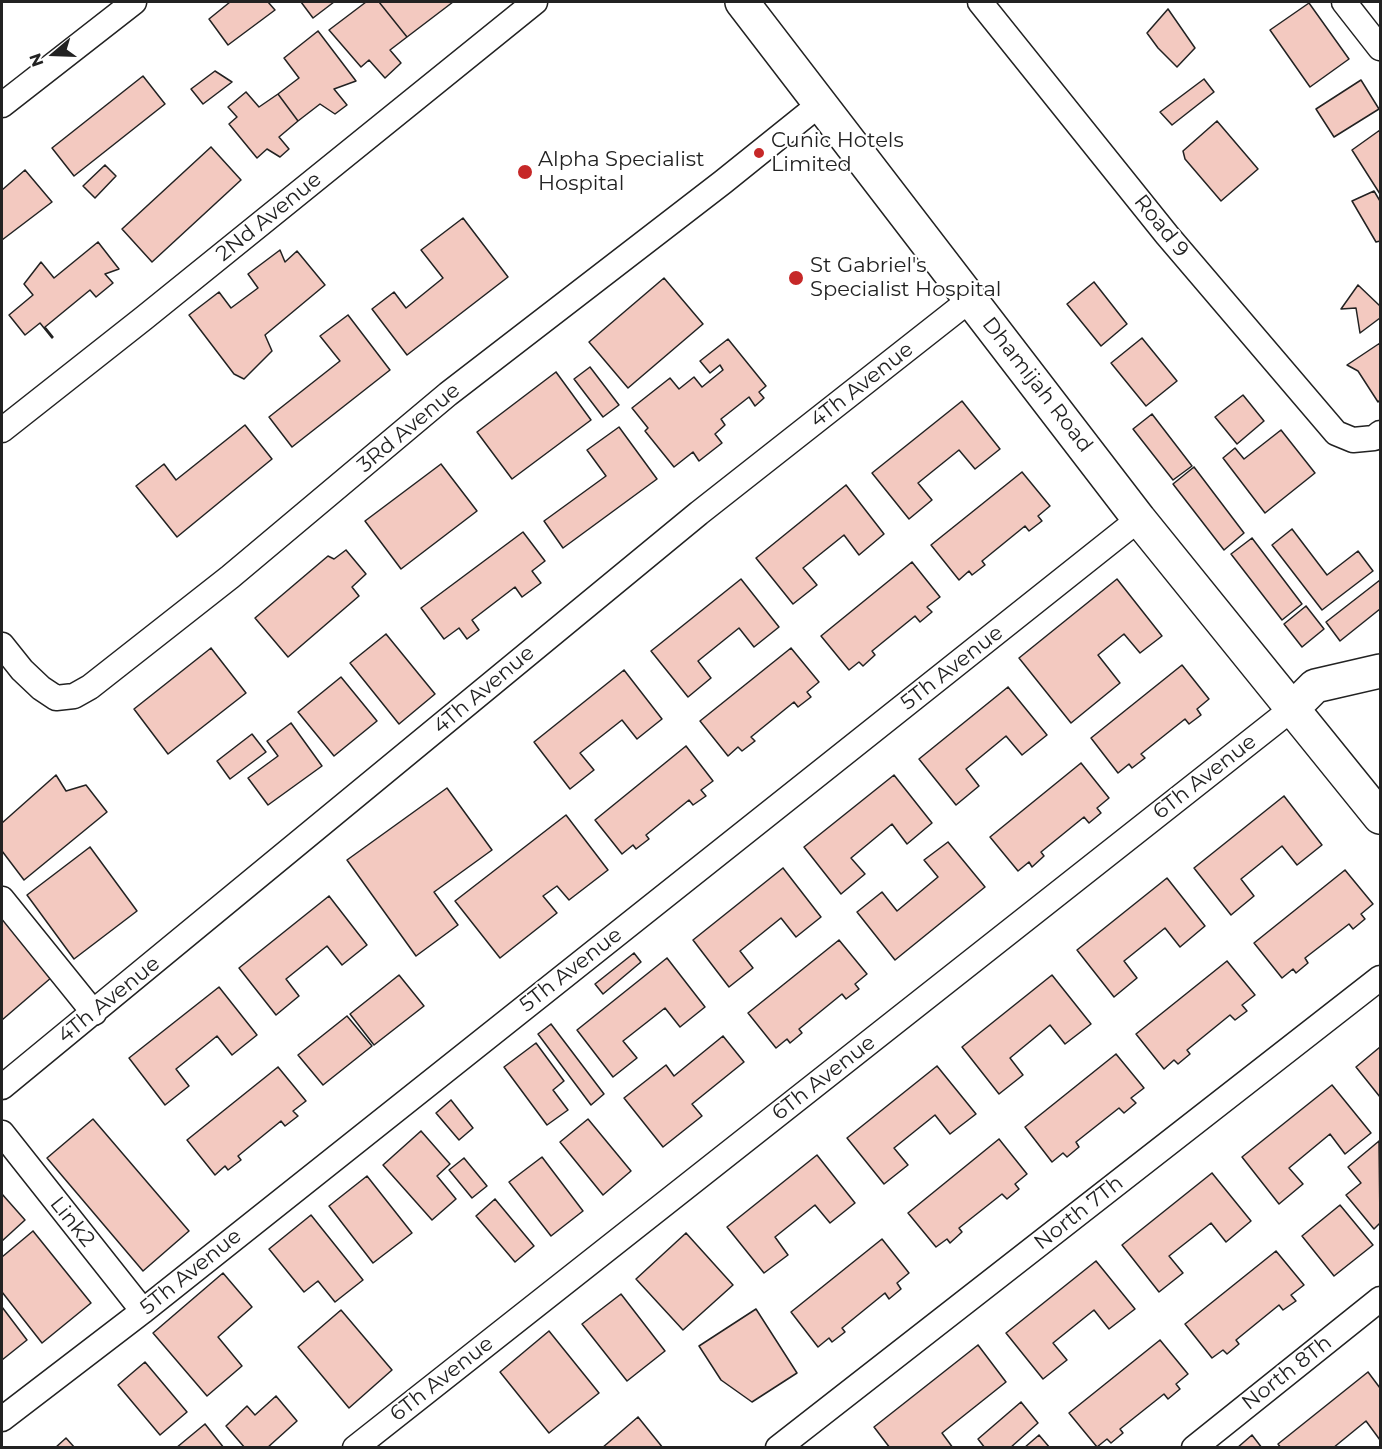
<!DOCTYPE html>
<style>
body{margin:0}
#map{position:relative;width:1382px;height:1449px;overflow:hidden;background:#fff;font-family:Montserrat,sans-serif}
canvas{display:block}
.frame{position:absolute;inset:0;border:3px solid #222;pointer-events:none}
.north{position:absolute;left:24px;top:24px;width:60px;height:60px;-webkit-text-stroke:4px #fff;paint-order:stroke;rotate:251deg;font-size:16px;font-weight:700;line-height:24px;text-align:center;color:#222}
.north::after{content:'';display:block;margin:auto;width:21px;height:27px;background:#222;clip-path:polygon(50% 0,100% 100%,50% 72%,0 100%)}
</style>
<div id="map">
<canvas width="1382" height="1449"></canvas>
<div class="frame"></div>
<div class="north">N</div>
</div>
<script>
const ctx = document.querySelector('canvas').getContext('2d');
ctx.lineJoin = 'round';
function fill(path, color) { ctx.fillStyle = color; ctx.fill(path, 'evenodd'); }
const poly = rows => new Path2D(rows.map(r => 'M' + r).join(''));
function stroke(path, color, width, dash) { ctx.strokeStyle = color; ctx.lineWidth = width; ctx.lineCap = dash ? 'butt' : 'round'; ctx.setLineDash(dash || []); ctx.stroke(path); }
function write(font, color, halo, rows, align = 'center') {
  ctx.font = font + ' Montserrat,sans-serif'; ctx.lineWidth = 4.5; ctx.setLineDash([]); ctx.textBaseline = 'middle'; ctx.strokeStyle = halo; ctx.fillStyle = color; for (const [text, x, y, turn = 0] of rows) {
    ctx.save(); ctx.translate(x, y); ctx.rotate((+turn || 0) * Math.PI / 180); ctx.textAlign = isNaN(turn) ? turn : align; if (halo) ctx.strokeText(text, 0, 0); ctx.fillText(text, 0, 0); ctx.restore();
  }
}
const building = poly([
 [230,2,268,2,275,10,228,45,209,19,230,2],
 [301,2,334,2,313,18,301,2],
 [366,2,379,2,407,37,390,50,401,63,385,78,369,60,361,67,329,30,366,2],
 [379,2,453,2,407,37,379,2],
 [1309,3,1349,59,1310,87,1270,30,1309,3],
 [1168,9,1195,48,1177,67,1158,48,1147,33,1168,9],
 [318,31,356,81,334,89,347,105,335,114,320,104,298,121,278,94,299,78,284,58,318,31],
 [215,71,232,82,203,104,191,89,215,71],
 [143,76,165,104,74,176,52,148,143,76],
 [1204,79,1214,92,1172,125,1160,112,1204,79],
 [1361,80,1379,109,1334,137,1316,109,1361,80],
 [246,92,259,107,278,94,298,121,279,137,289,149,280,157,267,149,257,158,229,124,237,117,228,107,246,92],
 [1217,121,1258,169,1221,201,1185,159,1183,151,1217,121],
 [1380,130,1380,194,1352,150,1380,130],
 [211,147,241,180,152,262,122,229,211,147],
 [105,165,116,176,95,198,83,186,105,165],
 [25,170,52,202,2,240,2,190,25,170],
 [1374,191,1380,201,1380,241,1376,242,1352,201,1374,191],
 [463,218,508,277,407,355,372,309,394,292,406,308,443,278,421,250,463,218],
 [98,242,119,269,105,274,113,283,96,297,90,290,45,327,53,337,52,338,40,323,25,335,9,315,33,295,24,284,41,262,54,278,98,242],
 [280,250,285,262,297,251,325,285,265,335,272,351,244,379,234,374,189,315,219,292,231,308,258,288,248,274,280,250],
 [664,278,703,324,628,388,589,342,664,278],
 [1094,282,1127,324,1101,346,1067,304,1094,282],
 [1358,285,1380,306,1380,318,1360,333,1356,308,1341,309,1358,285],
 [348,315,390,370,292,447,269,417,340,361,320,336,348,315],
 [1142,338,1177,381,1146,406,1111,363,1142,338],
 [728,339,766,386,759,392,764,398,755,406,749,397,721,419,725,425,715,434,722,443,699,461,693,452,674,467,645,431,648,428,632,408,670,378,679,389,694,377,702,387,723,370,720,365,710,373,700,361,728,339],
 [1380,343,1380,400,1378,402,1358,371,1347,365,1380,343],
 [590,367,619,405,603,417,574,379,590,367],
 [556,372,591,420,512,479,477,432,556,372],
 [1243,395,1264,421,1237,444,1215,417,1243,395],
 [962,401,1000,449,975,469,959,450,918,483,932,500,909,519,872,473,962,401],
 [1152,414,1192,466,1173,480,1133,429,1152,414],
 [245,425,272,459,177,537,136,486,164,464,176,480,245,425],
 [619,427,657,479,563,548,544,521,606,476,587,450,619,427],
 [1281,430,1315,473,1265,513,1223,458,1235,448,1244,459,1281,430],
 [441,464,477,511,401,569,365,521,441,464],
 [1194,467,1244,533,1224,550,1173,484,1194,467],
 [1022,472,1050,506,1038,516,1042,521,1029,531,1025,526,982,561,985,565,972,575,969,571,959,580,931,545,1022,472],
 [846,485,884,534,859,555,844,535,803,568,817,585,793,604,756,558,846,485],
 [1292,529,1327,575,1358,551,1373,571,1322,610,1272,545,1292,529],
 [523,532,545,561,532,571,541,583,522,597,515,587,472,620,479,630,467,639,459,628,444,639,421,608,523,532],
 [1252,538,1302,604,1282,620,1231,554,1252,538],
 [346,550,366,574,352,587,359,596,288,657,255,618,328,556,334,559,346,550],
 [912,562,940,597,927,607,932,612,920,622,915,616,872,651,875,655,863,666,859,662,849,670,821,636,912,562],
 [741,579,779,627,754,647,739,628,698,661,711,678,688,697,651,651,741,579],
 [1117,579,1162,636,1140,653,1124,634,1098,655,1120,683,1071,723,1019,658,1117,579],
 [1380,580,1380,609,1340,641,1326,622,1380,580],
 [1306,606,1324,629,1302,647,1284,624,1306,606],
 [386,634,435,694,399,724,350,663,386,634],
 [211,648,246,693,168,754,134,709,211,648],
 [791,648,819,682,807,692,811,697,798,707,794,702,751,737,755,741,742,751,738,747,728,756,700,721,791,648],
 [1182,665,1209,699,1197,709,1201,715,1189,724,1185,719,1141,754,1145,758,1132,768,1129,764,1118,773,1091,738,1182,665],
 [624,670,662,719,637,739,622,720,580,753,594,770,570,789,534,742,624,670],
 [341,677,377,721,334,756,298,712,341,677],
 [1008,687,1047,735,1022,755,1006,736,966,769,979,786,956,805,919,759,1008,687],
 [291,723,322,766,268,805,248,778,278,756,267,741,291,723],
 [252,734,266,752,230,779,217,761,252,734],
 [686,746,713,781,701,790,706,796,693,805,689,800,646,835,649,839,636,849,633,845,622,854,595,820,686,746],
 [1081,763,1109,798,1097,808,1101,813,1089,823,1084,817,1041,852,1044,856,1032,867,1029,862,1018,871,990,837,1081,763],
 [56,775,66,791,86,785,107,812,24,880,2,851,2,823,56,775],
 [894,775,932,823,907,844,892,824,851,858,865,874,841,894,804,847,894,775],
 [447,788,492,850,434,892,458,925,416,956,347,860,447,788],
 [1284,796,1322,845,1297,865,1282,846,1241,879,1254,896,1231,915,1194,868,1284,796],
 [566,815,608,870,569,900,557,886,543,896,557,913,500,958,455,901,566,815],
 [948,842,985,887,895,960,857,912,882,892,897,911,938,877,924,860,948,842],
 [90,847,137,911,74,959,27,895,90,847],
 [783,868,821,917,796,937,781,918,740,951,753,968,729,987,693,940,783,868],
 [1345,870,1373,904,1361,914,1365,919,1353,929,1349,924,1305,958,1308,963,1296,973,1293,969,1282,978,1254,943,1345,870],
 [1167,878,1205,926,1180,947,1165,928,1124,961,1137,978,1114,997,1077,950,1167,878],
 [329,896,367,945,342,965,327,946,286,979,299,996,276,1015,239,968,329,896],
 [2,917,52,977,2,1020,2,917],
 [839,940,867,974,855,984,859,989,846,999,842,994,799,1029,802,1033,790,1043,787,1039,776,1048,748,1013,839,940],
 [634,953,641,962,603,994,595,984,634,953],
 [667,958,705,1007,680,1027,665,1008,623,1041,637,1058,613,1077,577,1030,667,958],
 [1227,961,1255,995,1242,1005,1247,1011,1235,1020,1230,1015,1187,1050,1190,1054,1178,1064,1174,1060,1164,1069,1136,1034,1227,961],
 [399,975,424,1006,374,1045,350,1014,399,975],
 [1052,975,1091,1024,1065,1044,1050,1025,1010,1058,1023,1075,999,1094,962,1047,1052,975],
 [219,987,257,1035,232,1055,217,1036,176,1069,189,1086,165,1105,129,1058,219,987],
 [347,1016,372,1046,323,1085,298,1055,347,1016],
 [551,1024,604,1094,591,1105,538,1034,551,1024],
 [723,1036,744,1062,692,1104,702,1116,663,1147,624,1098,666,1065,674,1076,723,1036],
 [536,1043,564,1081,553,1090,568,1110,547,1125,504,1067,536,1043],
 [1380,1047,1380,1097,1356,1067,1380,1047],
 [1116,1054,1144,1088,1131,1098,1136,1103,1124,1113,1119,1108,1076,1142,1079,1147,1067,1157,1063,1153,1052,1162,1025,1127,1116,1054],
 [937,1066,976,1114,950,1134,935,1115,894,1148,908,1165,884,1184,847,1138,937,1066],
 [278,1067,306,1101,293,1111,298,1116,285,1126,281,1121,238,1156,241,1160,228,1170,225,1166,215,1175,187,1140,278,1067],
 [1332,1085,1371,1133,1345,1154,1330,1134,1289,1168,1303,1184,1279,1204,1242,1157,1332,1085],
 [451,1100,473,1128,459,1140,436,1113,451,1100],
 [93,1119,189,1231,143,1271,47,1158,93,1119],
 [588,1119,631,1171,603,1195,560,1142,588,1119],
 [421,1131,450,1164,437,1176,456,1199,432,1220,383,1165,421,1131],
 [999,1139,1027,1174,1015,1184,1019,1189,1007,1199,1002,1194,959,1228,962,1232,950,1243,947,1239,936,1247,908,1213,999,1139],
 [1379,1141,1380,1223,1374,1229,1346,1195,1361,1183,1348,1167,1379,1141],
 [817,1155,855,1203,830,1223,815,1205,775,1237,788,1255,764,1273,727,1227,817,1155],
 [542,1157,583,1211,551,1236,509,1182,542,1157],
 [464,1158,487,1186,472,1198,449,1170,464,1158],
 [1212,1173,1251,1221,1226,1242,1211,1223,1169,1256,1183,1273,1159,1292,1122,1245,1212,1173],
 [367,1176,412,1233,373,1263,329,1206,367,1176],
 [2,1194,25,1220,2,1241,2,1194],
 [495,1199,534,1246,515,1262,476,1216,495,1199],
 [1340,1205,1373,1245,1334,1276,1302,1236,1340,1205],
 [311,1215,363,1280,335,1302,318,1281,304,1292,269,1249,311,1215],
 [33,1231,91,1303,42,1343,2,1292,2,1257,33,1231],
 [686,1233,733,1285,683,1330,636,1279,686,1233],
 [882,1239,909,1273,897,1283,901,1289,889,1299,885,1293,842,1328,845,1332,832,1342,829,1338,818,1347,791,1312,882,1239],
 [1276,1251,1304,1285,1291,1295,1296,1301,1283,1310,1279,1305,1236,1340,1239,1344,1227,1354,1223,1350,1212,1358,1185,1324,1276,1251],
 [1096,1261,1135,1309,1109,1329,1094,1310,1053,1343,1067,1360,1043,1379,1006,1333,1096,1261],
 [223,1273,252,1307,218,1337,242,1366,207,1396,153,1333,223,1273],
 [621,1294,665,1351,627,1381,582,1324,621,1294],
 [2,1307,27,1340,2,1360,2,1307],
 [756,1309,797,1373,752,1402,721,1380,699,1346,756,1309],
 [341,1310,392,1370,349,1408,298,1347,341,1310],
 [549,1331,599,1393,549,1433,500,1372,549,1331],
 [1160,1340,1188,1374,1176,1384,1180,1389,1168,1399,1164,1394,1120,1429,1123,1433,1111,1443,1107,1439,1097,1447,1069,1413,1160,1340],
 [978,1345,1006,1382,942,1433,953,1448,890,1448,874,1427,978,1345],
 [145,1362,187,1412,160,1435,118,1385,145,1362],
 [1368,1372,1380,1388,1380,1440,1366,1421,1333,1448,1281,1448,1278,1444,1368,1372],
 [276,1396,297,1421,267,1448,245,1448,226,1426,247,1406,255,1415,276,1396],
 [1021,1402,1038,1423,1010,1448,985,1448,978,1439,1021,1402],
 [638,1417,663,1448,602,1448,638,1417],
 [205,1424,224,1448,176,1448,205,1424],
 [1039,1435,1050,1448,1024,1448,1039,1435],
 [1252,1435,1262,1448,1237,1448,1252,1435],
 [66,1438,75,1448,55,1448,66,1438]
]);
const street = poly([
 [980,2,1167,235,1336,433,1353,440,1374,438,1380,433],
 [1344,2,1380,48],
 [2,105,134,2],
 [2,430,144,318,535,2],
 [2,645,22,670,41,688,56,698,74,696,90,687,230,577,448,394,723,182,820,104],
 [2,899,94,1013],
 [2,1087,699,513,971,299],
 [2,1133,143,1311],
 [2,1419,143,1311,1139,519],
 [355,1448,1293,708],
 [778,1448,1380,978],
 [1194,1448,1380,1299]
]);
const secondary = poly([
 [742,2,1139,519,1380,817],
 [1293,708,1315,686,1380,671]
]);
const markers = [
 [759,153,6,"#c62828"],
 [525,172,8,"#c62828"],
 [796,278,8,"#c62828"]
];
const poiNames = [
 ["Cunic Hotels",771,141],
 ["Limited",771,165],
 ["Alpha Specialist",538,160],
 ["Hospital",538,184],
 ["St Gabriel's",810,266],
 ["Specialist Hospital",810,290]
];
const streetNames = [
 ["2Nd Avenue",269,217,-39],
 ["Road 9",1161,226,51],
 ["4Th Avenue",862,385,-38],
 ["Dhamijah Road",1037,385,52],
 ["3Rd Avenue",409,428,-40],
 ["5Th Avenue",952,668,-38],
 ["4Th Avenue",484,690,-40],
 ["6Th Avenue",1205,777,-38],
 ["5Th Avenue",571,970,-38],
 ["4Th Avenue",109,1000,-39],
 ["6Th Avenue",824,1078,-38],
 ["North 7Th",1079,1213,-38],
 ["Link2",72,1222,51],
 ["5Th Avenue",191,1272,-39],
 ["North 8Th",1287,1373,-38],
 ["6Th Avenue",442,1379,-38]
];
fill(building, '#f3c9c0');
stroke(building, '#222', 1.5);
stroke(street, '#222', 27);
stroke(secondary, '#222', 36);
stroke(street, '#fff', 24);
stroke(secondary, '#fff', 33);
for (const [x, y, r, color] of markers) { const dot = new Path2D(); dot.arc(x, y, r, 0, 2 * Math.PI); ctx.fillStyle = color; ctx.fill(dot); stroke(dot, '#fff', 2); }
write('21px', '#222', '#fff', poiNames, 'left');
write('21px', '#222', '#fff', streetNames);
</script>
